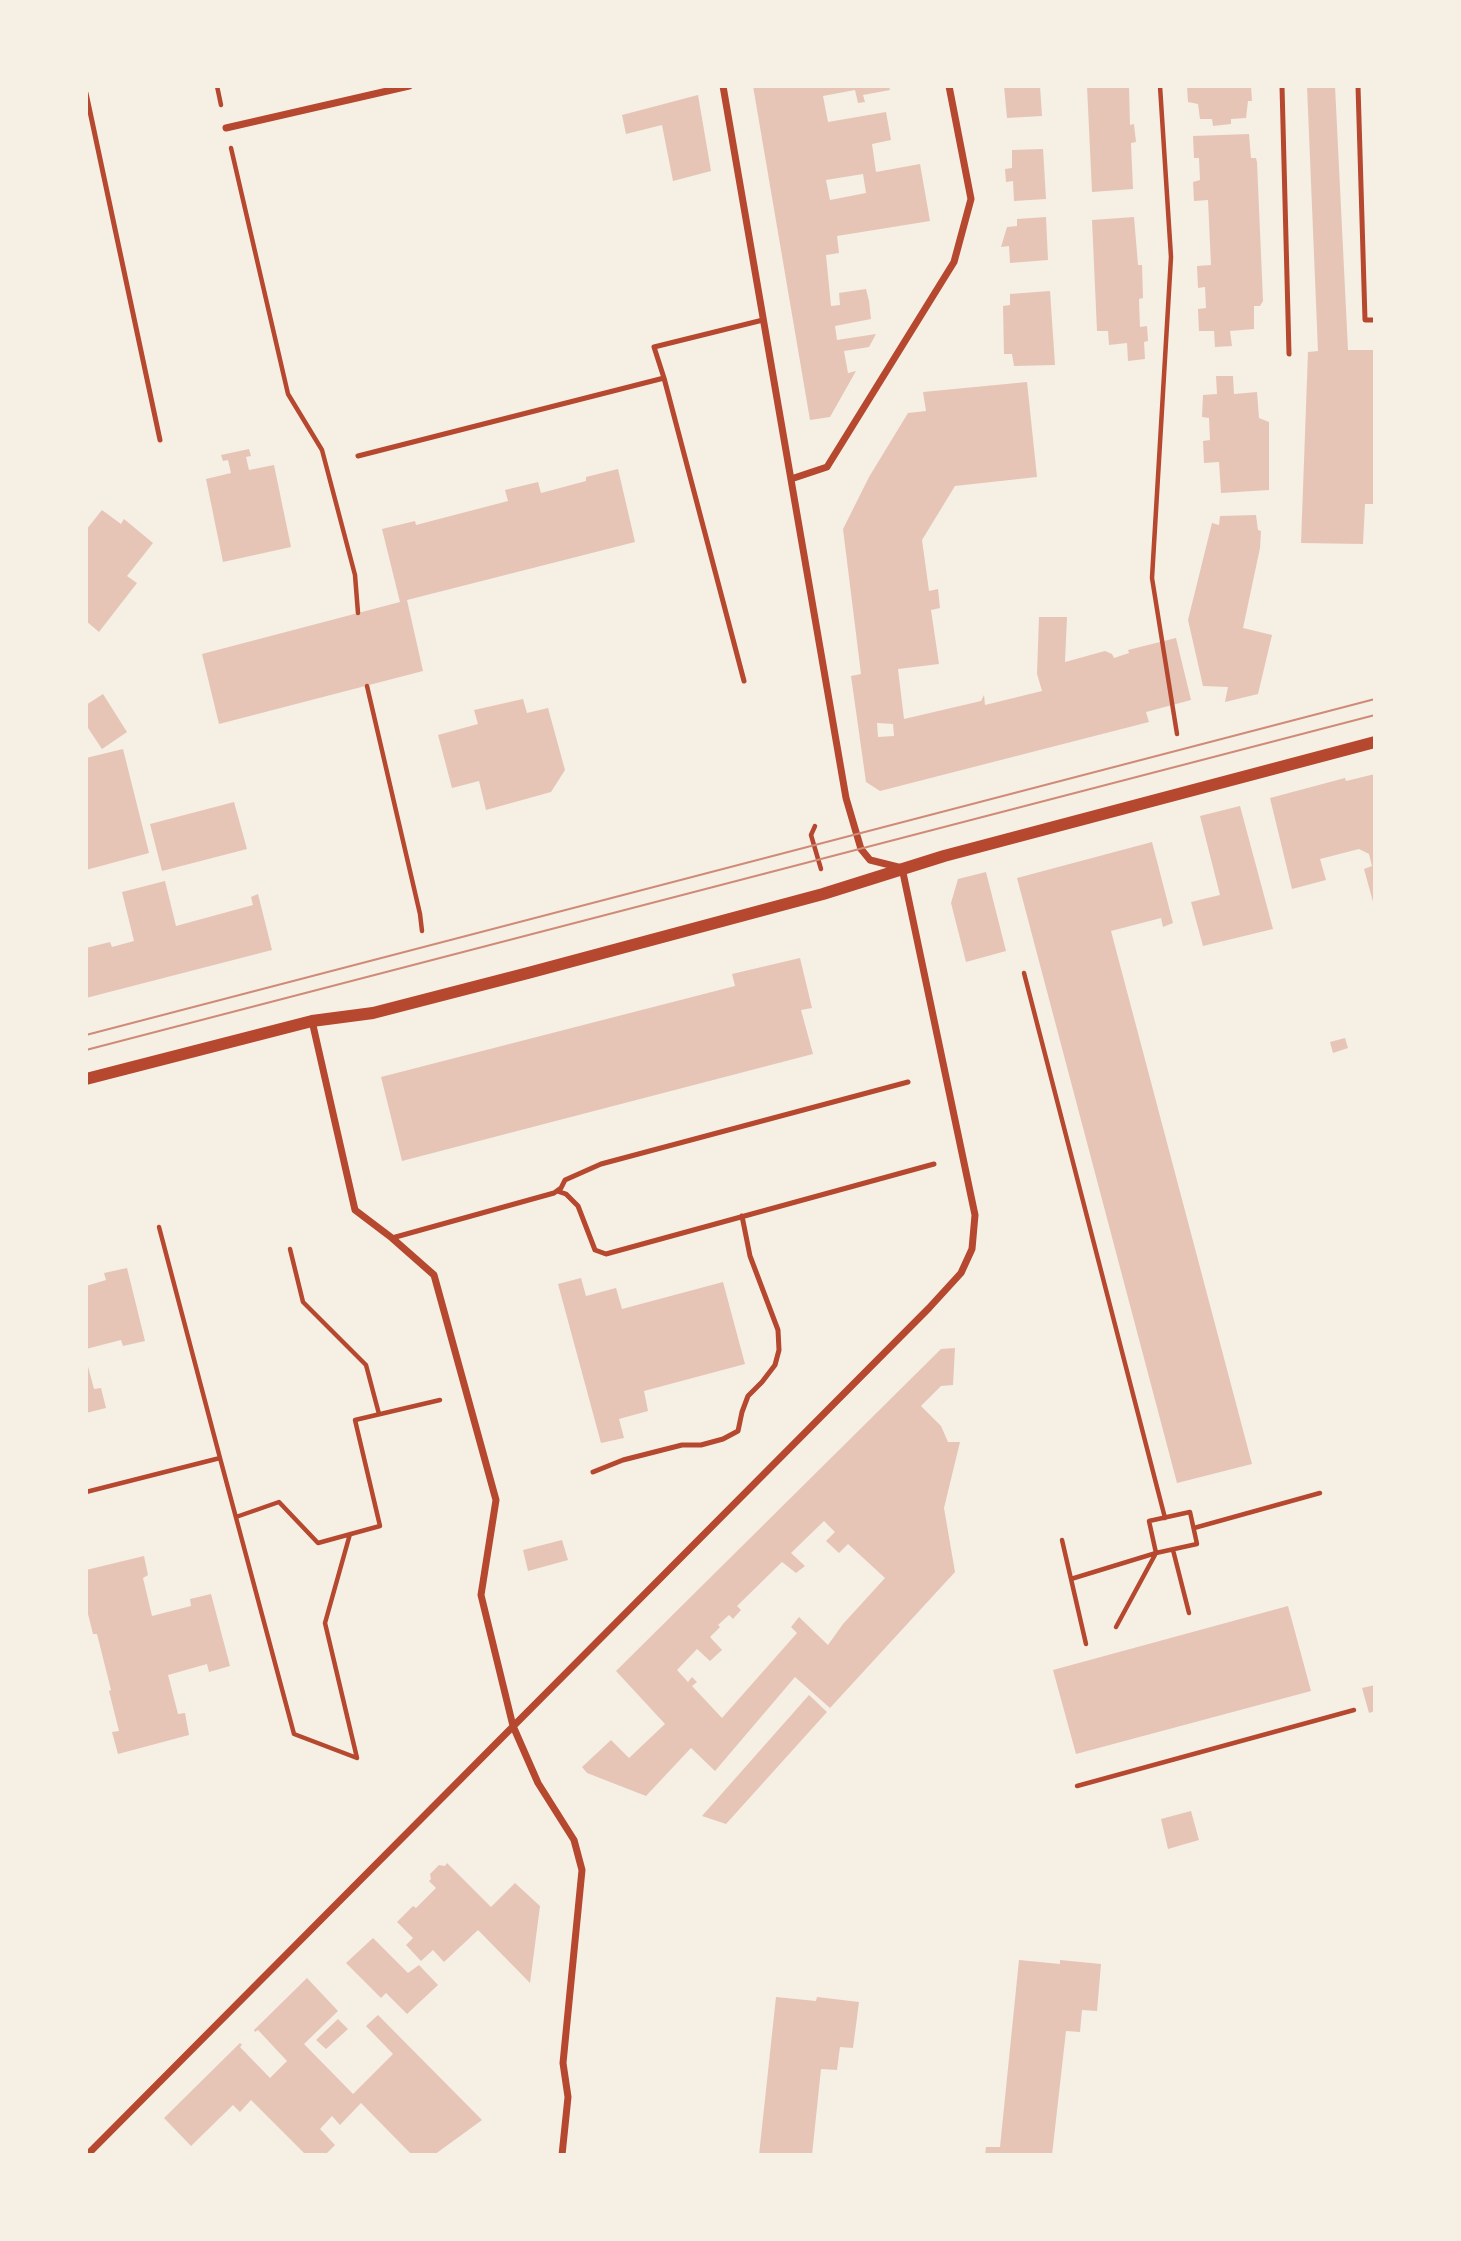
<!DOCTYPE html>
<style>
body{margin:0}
#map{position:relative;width:1461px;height:2241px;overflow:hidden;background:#f6efe4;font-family:Jost,sans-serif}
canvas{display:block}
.frame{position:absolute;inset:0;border:88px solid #f6efe4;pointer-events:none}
</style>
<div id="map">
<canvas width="1461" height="2241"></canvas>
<div class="frame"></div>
</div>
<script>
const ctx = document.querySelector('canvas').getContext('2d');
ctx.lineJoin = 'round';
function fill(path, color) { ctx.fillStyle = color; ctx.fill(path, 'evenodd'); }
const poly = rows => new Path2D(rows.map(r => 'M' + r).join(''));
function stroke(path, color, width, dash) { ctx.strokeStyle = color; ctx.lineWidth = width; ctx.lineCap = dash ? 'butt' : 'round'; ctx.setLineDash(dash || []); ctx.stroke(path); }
const building = poly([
 [753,86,889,86,890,90,863,95,865,102,858,103,855,90,823,96,828,122,886,112,891,140,872,144,876,172,920,164,930,221,837,236,839,253,826,255,831,306,840,305,839,293,866,289,869,301,871,319,835,326,837,340,876,334,869,347,844,351,848,373,856,371,830,417,810,420],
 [863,174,866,193,830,200,826,180],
 [1004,86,1040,86,1042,116,1007,118],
 [1087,86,1129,86,1130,125,1134,124,1136,142,1131,143,1133,189,1092,192],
 [1187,86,1251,86,1252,101,1248,101,1246,118,1231,119,1231,124,1213,126,1212,119,1200,119,1198,104,1188,102],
 [1307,86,1335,86,1348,350,1375,350,1375,504,1365,504,1363,544,1301,543,1308,352,1318,351],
 [698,95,711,171,673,181,662,125,626,134,622,115],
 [1249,134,1251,158,1256,158,1257,162,1263,301,1260,306,1254,306,1254,329,1230,331,1232,346,1215,347,1214,331,1199,331,1198,309,1206,308,1205,287,1198,288,1197,266,1211,265,1208,200,1194,201,1193,182,1200,180,1199,158,1194,158,1193,136],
 [1043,149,1046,199,1014,201,1013,181,1006,182,1005,169,1012,168,1012,150],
 [1046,217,1048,260,1010,263,1009,246,1001,247,1007,227,1017,226,1017,219],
 [1134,217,1138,265,1142,265,1143,298,1139,299,1140,327,1147,326,1148,341,1144,342,1145,359,1128,361,1127,343,1109,345,1108,331,1097,331,1092,220],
 [1050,291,1055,365,1014,366,1012,354,1004,354,1003,306,1010,305,1010,294],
 [1216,376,1233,376,1234,394,1257,392,1259,418,1269,422,1269,490,1221,493,1219,462,1204,463,1203,441,1210,440,1209,418,1202,417,1203,395,1217,394],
 [1027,382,1037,477,955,486,922,540,929,591,938,589,940,608,931,610,939,664,898,669,904,719,981,701,984,695,985,705,1042,691,1037,674,1039,617,1067,617,1065,662,1105,651,1112,654,1114,658,1129,653,1128,650,1176,638,1191,700,1146,712,1149,722,880,791,866,782,851,676,861,674,843,529,869,477,908,413,926,411,923,392],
 [877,723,893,724,894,736,878,737],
 [249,449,251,456,246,457,249,470,274,465,291,547,223,562,206,479,231,473,228,460,223,461,221,455],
 [618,469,635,542,407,600,423,671,219,724,202,654,400,602,382,529,415,521,416,525,508,501,505,490,538,482,541,493,586,481,586,477],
 [102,510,121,524,124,519,153,543,127,576,137,583,99,632,86,621,86,530],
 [1256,515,1258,530,1261,531,1260,548,1243,628,1272,635,1258,694,1225,702,1228,687,1203,686,1188,620,1212,523,1219,525,1220,516],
 [103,694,127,732,102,749,86,725,86,705],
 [523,699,527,713,548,708,565,770,551,792,486,810,479,781,452,788,438,735,478,724,474,710],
 [123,749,149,853,86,870,86,758],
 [1375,774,1375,909,1364,869,1372,866,1369,854,1359,849,1320,859,1326,880,1292,889,1270,798,1345,778,1346,781],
 [234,802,247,849,162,871,150,824],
 [1240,806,1273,929,1203,946,1191,902,1220,895,1200,816],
 [1152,842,1173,923,1163,927,1161,918,1111,931,1252,1464,1177,1483,1017,878],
 [986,872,1006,951,966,962,951,903,958,879],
 [165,881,176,926,253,905,251,897,258,894,272,950,86,998,86,948,110,942,112,947,134,941,122,892],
 [800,958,812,1008,801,1010,813,1054,402,1161,381,1077,735,986,732,974],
 [1345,1038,1348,1048,1333,1053,1330,1042],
 [127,1268,145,1341,123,1346,121,1340,86,1349,86,1286,106,1280,104,1273],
 [581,1278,586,1296,616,1288,622,1309,723,1282,745,1364,644,1391,648,1411,619,1419,624,1438,601,1443,558,1284],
 [955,1348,953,1385,941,1386,921,1406,941,1426,948,1442,960,1442,944,1508,955,1572,830,1708,795,1677,715,1771,691,1748,646,1796,587,1773,582,1767,611,1740,629,1758,665,1724,616,1671,941,1349],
 [824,1521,835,1532,826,1541,839,1553,848,1544,885,1578,843,1624,828,1645,799,1617,791,1627,797,1633,722,1718,692,1686,697,1682,692,1677,688,1682,677,1670,697,1649,710,1661,722,1650,710,1637,720,1627,718,1625,729,1615,733,1619,741,1610,737,1606,782,1562,796,1573,805,1566,791,1553],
 [86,1359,94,1389,101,1388,106,1408,86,1413],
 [562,1540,568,1560,528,1571,523,1550],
 [144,1556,148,1575,143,1578,152,1616,191,1606,190,1599,211,1594,230,1666,209,1672,207,1664,168,1675,178,1714,185,1713,189,1735,118,1754,112,1732,119,1731,109,1691,111,1690,97,1634,93,1634,86,1606,86,1570],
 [1288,1606,1311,1691,1076,1754,1053,1670],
 [1375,1685,1375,1711,1369,1713,1362,1688],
 [809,1695,827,1712,726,1824,702,1816],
 [1191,1811,1199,1840,1168,1849,1161,1819],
 [447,1863,491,1907,515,1883,540,1906,530,1983,478,1930,444,1962,433,1950,421,1961,406,1945,413,1938,397,1922,413,1906,416,1908,436,1888,429,1881,431,1879,430,1874,439,1865,445,1866],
 [373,1938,408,1973,419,1965,438,1985,407,2014,386,1993,381,1998,346,1963],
 [1019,1960,1060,1964,1060,1960,1101,1964,1097,2011,1082,2010,1080,2032,1066,2031,1052,2155,985,2155,986,2147,1000,2147],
 [307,1978,338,2011,304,2044,353,2094,393,2054,366,2026,378,2015,482,2120,434,2155,412,2155,361,2103,340,2125,332,2116,320,2129,335,2145,325,2155,306,2155,251,2100,240,2112,233,2105,191,2146,164,2118,240,2043,242,2045,240,2047,270,2078,287,2061,258,2030,255,2032,254,2030],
 [776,1997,816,2001,817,1997,859,2002,853,2048,840,2047,837,2070,821,2069,812,2155,759,2155],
 [338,2019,348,2029,326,2049,316,2040]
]);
const path = poly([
 [217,86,221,105],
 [1160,86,1171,257,1152,578,1177,734],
 [231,148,288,394,322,450,355,575,358,613],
 [367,686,420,914,422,931],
 [815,826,811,835,821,869],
 [1024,973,1165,1518],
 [159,1227,220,1458],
 [290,1249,303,1302,366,1365,379,1414],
 [86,1492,220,1458,294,1734,357,1758,325,1623,350,1534],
 [1190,1512,1197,1544,1156,1553,1149,1521,1190,1512],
 [236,1517,279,1502,318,1543,380,1526,355,1420,440,1400],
 [1194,1528,1320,1493],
 [1062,1540,1086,1644],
 [1173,1550,1189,1613],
 [1071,1579,1156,1553,1116,1627],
 [1077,1786,1354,1710]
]);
const service = poly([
 [1282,86,1289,354],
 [1358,86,1365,320,1375,320],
 [86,93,160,440],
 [664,378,654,347,763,320],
 [358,456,664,378,744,681],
 [557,1191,566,1194,578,1206,595,1250,606,1254,934,1164],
 [392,1238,554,1193,561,1188,565,1180,601,1164,908,1082],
 [593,1472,623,1460,682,1445,701,1445,723,1439,738,1431,742,1412,748,1396,762,1382,775,1365,779,1350,778,1330,750,1256,742,1216]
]);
const minor = poly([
 [226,128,409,86],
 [791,479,827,467,954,262,971,199,949,86],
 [312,1021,355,1210,392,1238,434,1275,496,1500,481,1595,513,1726,538,1783,574,1840,582,1870,563,2063,568,2097,562,2155],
 [87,2155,929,1308,961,1273,972,1249,975,1215,902,868,870,860,861,849,846,798,723,86]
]);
const tertiary = poly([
 [86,1079,312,1021,373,1013,528,973,823,894,944,856,1375,742]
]);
const tram = poly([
 [86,1035,1375,699],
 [86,1050,1375,715]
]);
fill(building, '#e6c5b7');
stroke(path, '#b5482f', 4.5);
stroke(service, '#b5482f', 5);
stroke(minor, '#b5482f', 7);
stroke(tertiary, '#b5482f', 12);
stroke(tram, '#cf8b77', 2);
</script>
